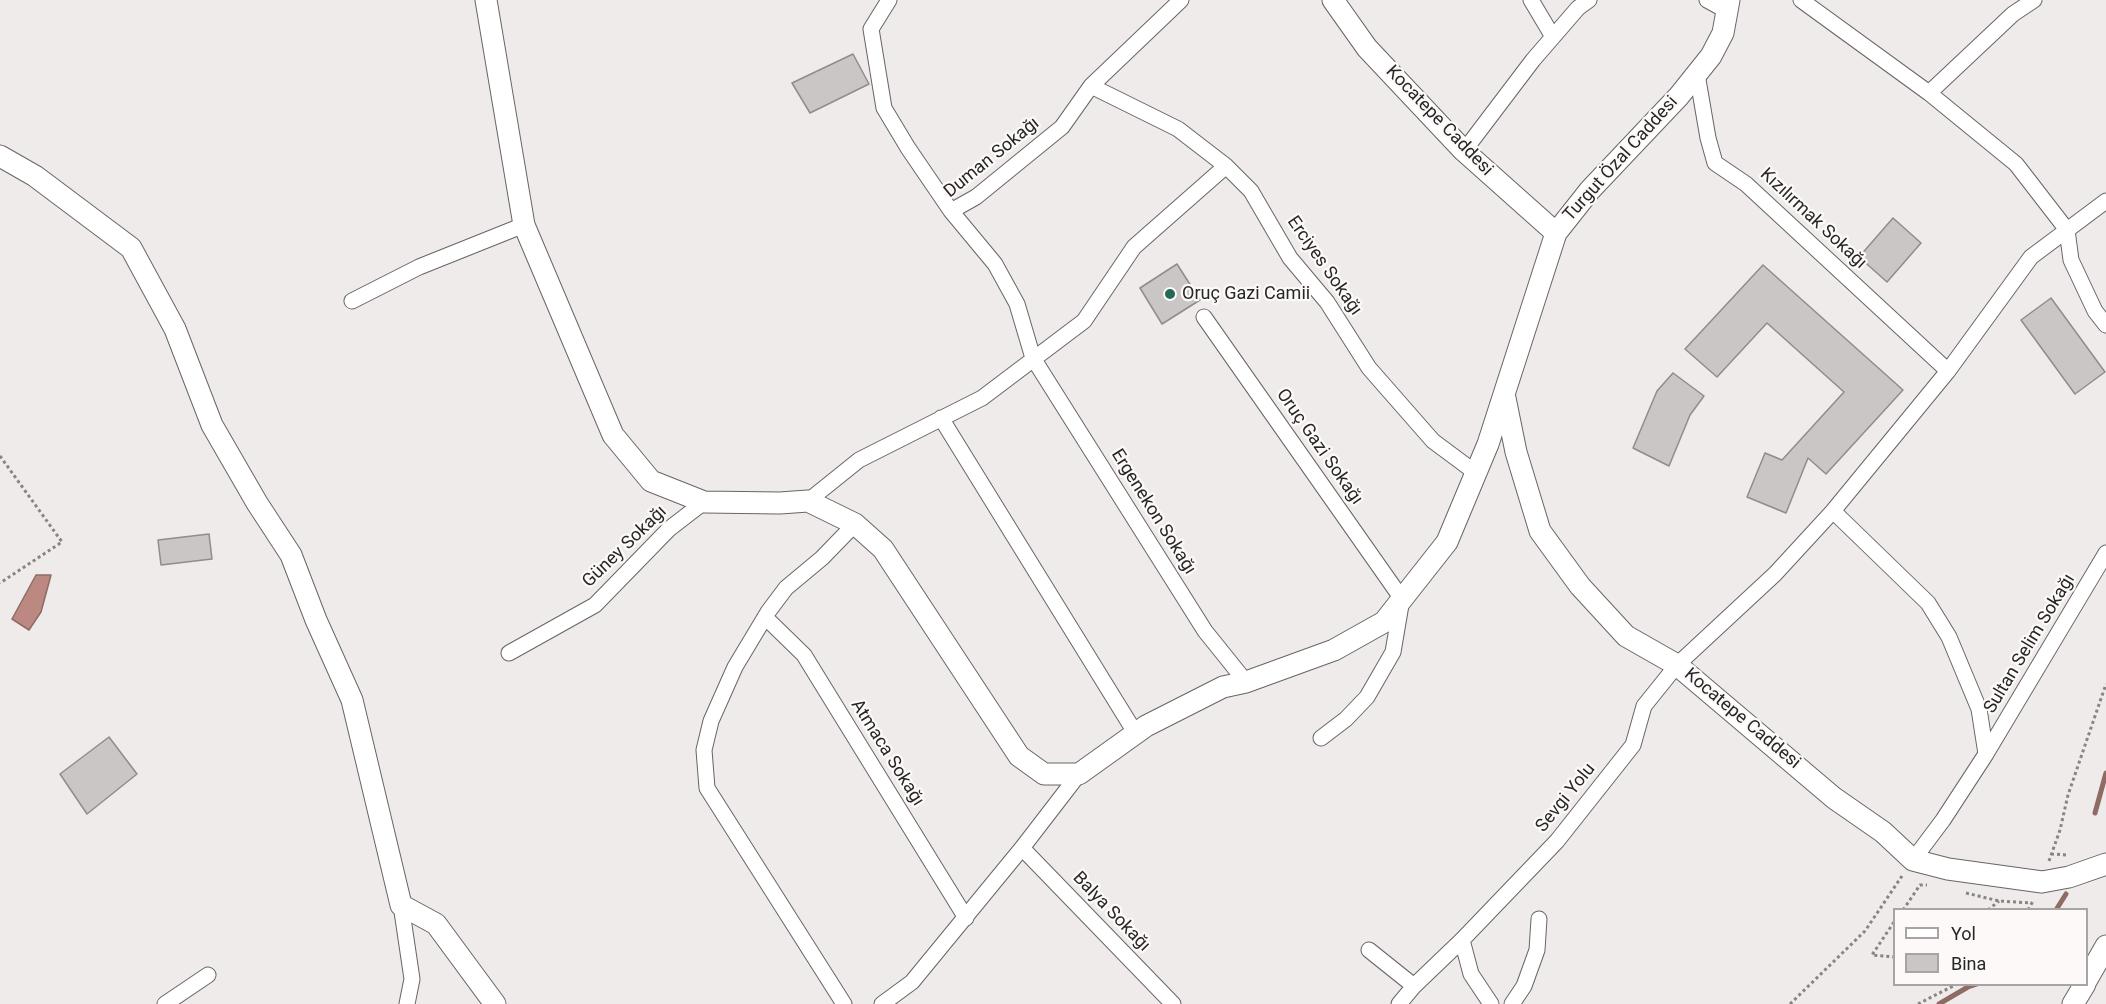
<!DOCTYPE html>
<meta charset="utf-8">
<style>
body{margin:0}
#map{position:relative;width:2106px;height:1004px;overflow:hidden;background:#f0ebeb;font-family:Roboto,sans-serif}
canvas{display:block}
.legend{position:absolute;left:1893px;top:908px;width:195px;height:78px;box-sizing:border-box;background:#fdf9f8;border:2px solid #a7a5a4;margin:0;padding:8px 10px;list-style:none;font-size:18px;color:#272626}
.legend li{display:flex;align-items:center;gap:12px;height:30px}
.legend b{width:30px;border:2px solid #a7a5a4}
</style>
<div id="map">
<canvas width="2106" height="1004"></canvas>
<ul class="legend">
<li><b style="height:8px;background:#fff"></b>Yol</li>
<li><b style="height:16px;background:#cbc6c6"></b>Bina</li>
</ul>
</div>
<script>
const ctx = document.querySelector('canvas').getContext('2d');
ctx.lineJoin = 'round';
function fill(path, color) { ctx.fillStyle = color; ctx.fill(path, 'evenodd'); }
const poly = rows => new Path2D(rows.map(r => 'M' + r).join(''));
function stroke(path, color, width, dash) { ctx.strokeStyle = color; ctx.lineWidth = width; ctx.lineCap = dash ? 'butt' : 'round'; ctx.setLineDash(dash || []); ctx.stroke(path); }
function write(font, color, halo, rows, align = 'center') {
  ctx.font = font + ' Roboto,sans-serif'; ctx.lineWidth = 4.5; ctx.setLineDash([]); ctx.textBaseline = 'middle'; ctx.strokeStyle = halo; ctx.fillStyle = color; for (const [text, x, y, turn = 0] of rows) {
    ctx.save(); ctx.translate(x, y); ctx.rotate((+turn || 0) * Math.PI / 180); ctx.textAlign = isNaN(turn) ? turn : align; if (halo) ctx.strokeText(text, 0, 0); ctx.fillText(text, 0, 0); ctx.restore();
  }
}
const water = poly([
 [36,575,51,575,41,612,29,630,12,619,36,575]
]);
const stream = poly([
 [2095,813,2106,773],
 [2056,910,2066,894],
 [1939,1004,1968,987,1977,984]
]);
const building = poly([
 [853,54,869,84,810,113,792,83,853,54],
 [1893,218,1921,243,1887,282,1859,257,1893,218],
 [1177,264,1200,300,1162,324,1140,288,1177,264],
 [1763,265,1903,390,1826,474,1808,458,1786,513,1747,497,1765,453,1782,460,1844,392,1767,323,1717,377,1685,349,1763,265],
 [2051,298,2105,372,2075,394,2021,320,2051,298],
 [1673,373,1704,396,1690,415,1669,466,1633,448,1657,391,1673,373],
 [209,534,212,559,161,565,158,540,209,534],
 [109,737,137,774,87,814,60,774,109,737]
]);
const path = poly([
 [0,456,62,542,0,583],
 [2051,854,2068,855],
 [2049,861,2060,830,2068,795,2106,684],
 [1966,893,1999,901,2032,903],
 [1903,910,1920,885,1927,885],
 [1988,910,1999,901],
 [2028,910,2033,901],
 [1894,922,1872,955,1894,957],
 [1790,1004,1865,931,1902,876],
 [1918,1004,1957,984]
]);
const street = poly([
 [889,0,871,29,884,108,908,148,951,211],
 [1181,0,1091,86,1062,127,976,197,951,211,995,264,1017,304,1033,358,1205,631,1246,682],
 [1531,0,1553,37],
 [1707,0,1727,11],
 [1801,0,1929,93,2016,164,2067,230,2071,260,2095,311,2106,325],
 [1697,74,1708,138,1715,163,1746,184,1948,371],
 [1091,86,1178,129,1226,166,1251,191,1290,258,1327,302,1369,368,1433,441,1476,473],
 [1929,93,2013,14,2034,0],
 [1464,151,1533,60,1578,8,1589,0],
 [352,301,419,267,524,225],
 [1204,317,1402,599,1393,652,1367,697,1346,719,1321,738],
 [941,418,1136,734],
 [808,501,859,460,982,398,1084,321,1134,247,1226,166],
 [1833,511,1928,603,1949,637,1979,709,1986,754,1943,820,1913,860],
 [765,617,804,655,966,918],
 [509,653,595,605,669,529,704,502],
 [1986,754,2106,553],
 [1022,848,1173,1004],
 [401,905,412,979,407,1004],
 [1462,940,1471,974,1491,1004],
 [1369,950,1414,986],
 [165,1004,208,975],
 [844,1004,707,788,704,750,711,721,735,667,768,612,786,588,822,558,855,524],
 [882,1004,912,982,1022,848,1079,774],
 [1399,1004,1414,986,1462,940,1557,841,1633,745,1644,706,1677,665,1775,574,1833,511,1948,371,2031,257,2106,201],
 [1512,1004,1524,986,1537,950,1539,919]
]);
const secondary = poly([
 [486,0,524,225,613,435,651,481,704,502,780,503,808,501,855,524,883,549,1019,756,1044,774,1079,774,1146,726,1223,687,1246,682,1334,650,1384,622,1447,542,1488,444,1556,233,1590,190,1679,96,1711,56,1723,33,1729,0],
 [1333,0,1367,48,1464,151,1556,233],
 [0,156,35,176,131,248,175,329,212,425,257,503,291,555,316,620,352,700,401,905,436,924,495,1004],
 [1505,398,1516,452,1540,531,1580,586,1626,636,1677,665,1834,798,1883,832,1913,860,1948,869,2042,882,2069,877,2106,864],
 [2086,981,2106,946],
 [2073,1004,2085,984]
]);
const markers = [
 [1170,294,6,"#246859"]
];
const streetNames = [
 ["Kocatepe Caddesi",1439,121,46],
 ["Duman Sokağı",992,158,-39],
 ["Turgut Özal Caddesi",1621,159,-48],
 ["Kızılırmak Sokağı",1813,219,43],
 ["Erciyes Sokağı",1324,266,55],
 ["Oruç Gazi Sokağı",1319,447,55],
 ["Ergenekon Sokağı",1153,512,58],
 ["Güney Sokağı",625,547,-44],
 ["Sultan Selim Sokağı",2030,644,-59],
 ["Kocatepe Caddesi",1742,719,40],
 ["Atmaca Sokağı",887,753,58],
 ["Sevgi Yolu",1566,798,-51],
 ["Balya Sokağı",1111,912,46]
];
const poiNames = [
 ["Oruç Gazi Camii",1182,294]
];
fill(water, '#bc8882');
stroke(water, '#8f6b66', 1.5);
stroke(stream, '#8f6b66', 5);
fill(building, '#cbc6c6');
stroke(building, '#908c8b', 1.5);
stroke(street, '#686564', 17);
stroke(secondary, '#686564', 23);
stroke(path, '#878484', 3, [3, 3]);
stroke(street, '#fff', 15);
stroke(secondary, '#fff', 21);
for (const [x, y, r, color] of markers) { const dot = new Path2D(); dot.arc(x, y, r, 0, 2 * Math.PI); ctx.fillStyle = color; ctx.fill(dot); stroke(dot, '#fdf9f8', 2); }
write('18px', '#272626', '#fdf9f8', streetNames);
write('18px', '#272626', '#fdf9f8', poiNames, 'left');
</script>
